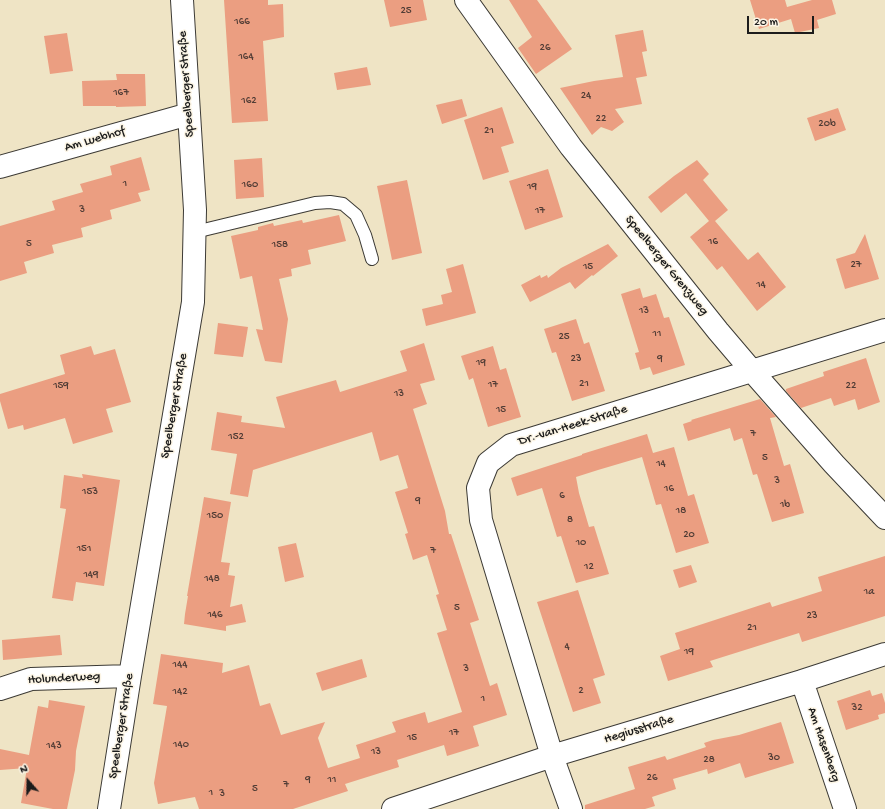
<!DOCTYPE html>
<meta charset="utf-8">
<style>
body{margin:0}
#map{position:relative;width:885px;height:809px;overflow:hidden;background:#efe4c5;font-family:"Gochi Hand",sans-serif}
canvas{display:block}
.north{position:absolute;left:8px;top:761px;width:40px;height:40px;-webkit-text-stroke:3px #fcf5e5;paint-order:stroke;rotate:340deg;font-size:11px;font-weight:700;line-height:16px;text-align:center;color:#1c1c1c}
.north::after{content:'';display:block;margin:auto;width:14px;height:18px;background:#1c1c1c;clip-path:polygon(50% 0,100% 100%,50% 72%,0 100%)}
.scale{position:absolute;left:747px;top:16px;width:67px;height:18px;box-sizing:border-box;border:2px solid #1c1c1c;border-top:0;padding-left:5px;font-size:12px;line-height:14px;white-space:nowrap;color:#1c1c1c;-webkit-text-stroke:3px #fcf5e5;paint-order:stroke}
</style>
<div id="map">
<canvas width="885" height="809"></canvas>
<div class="north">N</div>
<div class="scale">20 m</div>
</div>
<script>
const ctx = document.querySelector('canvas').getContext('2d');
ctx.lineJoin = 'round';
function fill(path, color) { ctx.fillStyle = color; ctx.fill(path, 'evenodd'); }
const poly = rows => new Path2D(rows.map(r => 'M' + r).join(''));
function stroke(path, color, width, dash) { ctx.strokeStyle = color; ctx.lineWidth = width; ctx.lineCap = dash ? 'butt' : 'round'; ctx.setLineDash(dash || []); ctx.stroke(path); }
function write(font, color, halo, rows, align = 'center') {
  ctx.font = font + ' "Gochi Hand",sans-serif'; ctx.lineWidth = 3; ctx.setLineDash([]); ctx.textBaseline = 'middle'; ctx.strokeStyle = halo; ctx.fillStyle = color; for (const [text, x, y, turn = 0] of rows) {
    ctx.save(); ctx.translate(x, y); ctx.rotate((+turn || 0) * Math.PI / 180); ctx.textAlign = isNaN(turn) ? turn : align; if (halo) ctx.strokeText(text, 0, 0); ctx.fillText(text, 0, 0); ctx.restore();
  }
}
const building = poly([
 [224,0,268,0,268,5,283,4,284,37,263,41,268,121,232,123],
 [384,0,423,0,427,20,390,27],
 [509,0,537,0,572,49,536,74,518,48,532,37],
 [750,0,785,0,787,7,812,0,832,0,836,14,817,20,819,28,795,33,791,19,759,29],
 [643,30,647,51,642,52,647,76,636,78,642,104,615,109,624,122,612,131,601,127,592,135,560,88,594,81,623,77,615,35],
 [67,33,73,71,50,74,44,36],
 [367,67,371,85,337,90,334,73],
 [116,74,145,74,146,106,116,107,116,106,83,106,82,81,117,80],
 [462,99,467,116,442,124,436,105],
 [502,107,514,143,501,147,509,172,483,180,464,120],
 [838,108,846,130,815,141,807,118],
 [141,157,150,190,138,193,141,201,110,210,112,219,81,228,83,237,52,245,54,253,24,262,27,273,0,281,0,226,55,210,52,201,83,192,80,184,112,175,110,166],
 [262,158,264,197,236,199,234,160],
 [697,160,709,174,703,180,728,210,715,221,748,260,758,252,786,287,757,311,722,266,717,270,690,237,709,221,686,193,661,213,648,197,674,176],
 [548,169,563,217,525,230,509,181],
 [407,180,422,253,392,260,377,186],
 [339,215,346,241,308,250,311,264,291,269,292,276,279,279,288,319,282,363,265,361,256,329,263,330,252,276,240,279,231,236,258,230,258,227,273,223,274,226,302,220,303,223],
 [865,234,879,279,845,289,836,259,855,253],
 [608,244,618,256,593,276,592,275,575,289,570,282,530,302,521,285,540,275,541,278,547,275,548,278,561,268],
 [463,264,476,313,426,326,422,309,443,304,441,295,452,292,446,269],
 [640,288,643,298,656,294,664,318,669,317,685,365,653,375,650,367,640,370,635,353,639,352,621,294],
 [576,319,584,344,589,342,605,391,572,401,556,352,552,353,544,329],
 [218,323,248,327,243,357,214,354],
 [424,343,435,380,420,384,427,404,413,409,445,511,449,534,451,534,479,620,470,623,490,686,497,683,507,715,473,726,479,746,447,756,444,745,397,760,399,767,345,784,348,791,293,809,199,809,195,797,158,804,154,783,167,706,153,704,161,654,223,663,222,673,249,665,260,706,270,703,281,735,325,722,318,738,328,768,360,758,356,745,396,732,392,722,425,712,428,723,462,712,437,633,447,630,436,595,439,594,427,555,413,560,405,534,408,533,395,492,408,488,398,455,380,461,372,432,253,470,248,497,230,494,237,454,211,450,217,412,242,416,241,422,285,428,276,397,336,380,340,392,407,371,400,351],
 [91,346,94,355,115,349,131,402,106,409,113,432,73,444,65,418,24,430,23,425,8,429,0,401,0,394,65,374,60,355],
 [493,346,500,370,506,368,521,417,488,427,473,378,469,380,461,356],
 [866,358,880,402,858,410,855,399,834,406,831,398,801,408,786,391,786,389,824,376,823,372],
 [760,399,776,417,770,418,784,466,790,464,804,513,772,522,757,474,753,475,742,438,734,441,730,428,688,441,683,424,692,421,691,420],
 [647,434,653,453,674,447,688,496,694,494,709,543,676,553,661,504,656,505,642,457,598,470,576,477,579,493,589,527,594,526,609,574,576,583,561,536,557,537,542,488,517,496,511,478,582,455,582,454],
 [82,474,120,480,104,586,76,582,73,601,52,598,66,509,60,508,64,475,83,478],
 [204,497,231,502,221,562,230,563,228,575,235,576,230,607,242,604,246,622,226,626,226,631,184,624,185,614,188,596,187,596],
 [296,543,304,577,285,582,278,547],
 [885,556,885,616,802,642,799,633,710,661,713,667,668,681,660,656,680,649,675,633,770,602,772,607,822,591,818,577],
 [691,565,697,582,679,588,673,570],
 [578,590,605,675,593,679,601,703,573,712,537,602],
 [60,635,62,655,3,660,2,640],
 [362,659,367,677,322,691,316,673],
 [870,690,872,696,882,693,885,703,885,713,878,715,879,719,846,730,837,701],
 [49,700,85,706,76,751,75,770,67,809,53,809,21,803,27,768,0,770,0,749,29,755,38,706,48,708],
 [781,722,794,763,745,778,740,763,708,774,707,769,673,779,676,789,652,797,655,806,645,809,585,809,585,805,635,789,628,767,665,756,667,760,706,747,704,743,713,740,739,735]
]);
const service = poly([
 [195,232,315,203,330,202,343,204,356,215,365,235,372,259]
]);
const minor = poly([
 [466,0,571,147,718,331,752,371,834,464,885,518],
 [0,167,189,114],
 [802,681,845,809],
 [0,689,31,679,130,676],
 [109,809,130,676,193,302,195,210,182,0],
 [393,809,552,756,802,681,885,654],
 [571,809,552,756,481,520,478,488,488,463,511,445,885,330]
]);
const numberNames = [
 ["25",406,11],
 ["166",242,22],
 ["26",545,48],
 ["164",246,57],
 ["167",121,93],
 ["24",586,96],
 ["162",249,101],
 ["22",601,119],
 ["20b",827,124],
 ["21",489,131],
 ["1",125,184],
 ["160",250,185],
 ["19",532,187],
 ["3",82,210],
 ["17",540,211],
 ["16",713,242],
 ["5",29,244],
 ["158",280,245],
 ["27",856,265],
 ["15",588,267],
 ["14",761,285],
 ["13",644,311],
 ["11",657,334],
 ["25",564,337],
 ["23",576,359],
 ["9",660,359],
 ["19",481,363],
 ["21",584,384],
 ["17",493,385],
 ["159",61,386],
 ["22",851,386],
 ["13",399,394],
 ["15",501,410],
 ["7",753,434],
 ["152",236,437],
 ["5",765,458],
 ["14",661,464],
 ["3",777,481],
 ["16",669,489],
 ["153",90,492],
 ["6",562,496],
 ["9",418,501],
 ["1b",785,505],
 ["18",681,511],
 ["150",215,516],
 ["8",570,520],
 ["20",689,535],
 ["10",581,543],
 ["151",84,549],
 ["7",433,551],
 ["12",589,567],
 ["149",91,575],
 ["148",212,579],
 ["1a",869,592],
 ["5",457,608],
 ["146",215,615],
 ["23",812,616],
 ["21",752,628],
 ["4",567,647],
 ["19",689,652],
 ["144",180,665],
 ["3",466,669],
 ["2",581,691],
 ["142",180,692],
 ["1",483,699],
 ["32",857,708],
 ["17",454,733],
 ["15",412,738],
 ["140",181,745],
 ["143",54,746],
 ["13",376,752],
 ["30",774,758],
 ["28",709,760],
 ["26",652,778],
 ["9",308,780],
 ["11",332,780],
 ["7",286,785],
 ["5",255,789],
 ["1",211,793],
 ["3",222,794]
];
const streetNames = [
 ["Speelberger Straße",187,84,-94],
 ["Am Luebhof",95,140,-16],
 ["Speelberger Grenzweg",666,266,51],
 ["Speelberger Straße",175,406,-80],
 ["Dr.-van-Heek-Straße",573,426,-17],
 ["Holunderweg",64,679,-3],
 ["Speelberger Straße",122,726,-81],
 ["Hegiusstraße",639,730,-17],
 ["Am Hasenberg",823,745,71]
];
fill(building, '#eb9e81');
stroke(service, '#3c3a35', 14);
stroke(minor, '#3c3a35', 24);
stroke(service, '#fff', 12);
stroke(minor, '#fff', 22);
write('11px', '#503c35', null, numberNames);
write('13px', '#1c1c1c', '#fcf5e5', streetNames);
</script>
